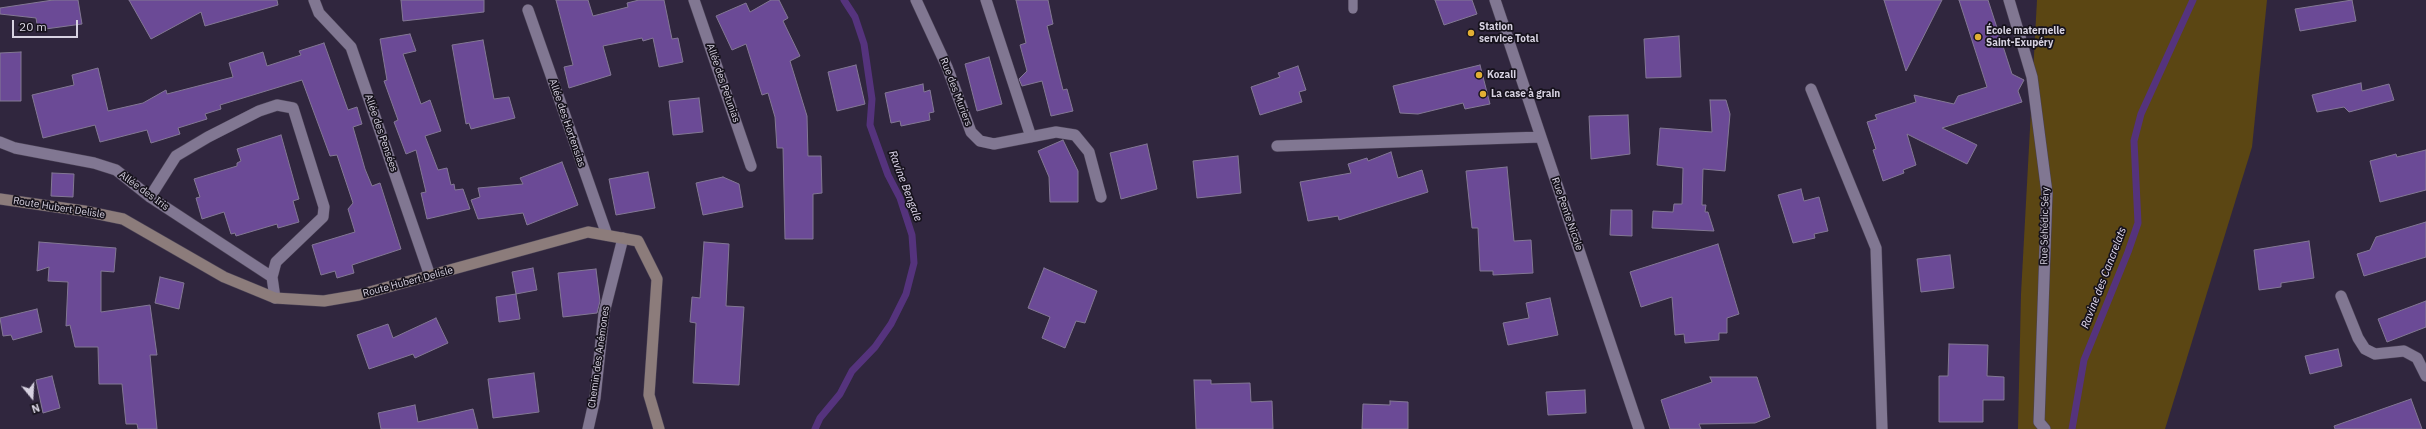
<!DOCTYPE html>
<meta charset="utf-8">
<style>
body{margin:0}
#map{position:relative;width:2426px;height:429px;overflow:hidden;background:#30263e;font-family:"IBM Plex Sans",sans-serif}
canvas{display:block}
.north{position:absolute;left:12px;top:377px;width:40px;height:40px;-webkit-text-stroke:3px #16121c;paint-order:stroke;rotate:162deg;font-size:11px;font-weight:700;line-height:16px;text-align:center;color:#d7d2e1}
.north::after{content:'';display:block;margin:auto;width:14px;height:18px;background:#d7d2e1;clip-path:polygon(50% 0,100% 100%,50% 72%,0 100%)}
.scale{position:absolute;left:12px;top:20px;width:66px;height:18px;box-sizing:border-box;border:2px solid #d7d2e1;border-top:0;padding-left:5px;font-size:12px;line-height:14px;white-space:nowrap;color:#d7d2e1;-webkit-text-stroke:3px #16121c;paint-order:stroke}
</style>
<div id="map">
<canvas width="2426" height="429"></canvas>
<div class="north">N</div>
<div class="scale">20 m</div>
</div>
<script>
const ctx = document.querySelector('canvas').getContext('2d');
ctx.lineJoin = 'round';
function fill(path, color) { ctx.fillStyle = color; ctx.fill(path, 'evenodd'); }
const poly = rows => new Path2D(rows.map(r => 'M' + r).join(''));
function stroke(path, color, width, dash) { ctx.strokeStyle = color; ctx.lineWidth = width; ctx.lineCap = dash ? 'butt' : 'round'; ctx.setLineDash(dash || []); ctx.stroke(path); }
function write(font, color, halo, rows, align = 'center') {
  ctx.font = font + ' "IBM Plex Sans",sans-serif'; ctx.lineWidth = 3.5; ctx.setLineDash([]); ctx.textBaseline = 'middle'; ctx.strokeStyle = halo; ctx.fillStyle = color; for (const [text, x, y, turn = 0] of rows) {
    ctx.save(); ctx.translate(x, y); ctx.rotate((+turn || 0) * Math.PI / 180); ctx.textAlign = isNaN(turn) ? turn : align; if (halo) ctx.strokeText(text, 0, 0); ctx.fillText(text, 0, 0); ctx.restore();
  }
}
const green = poly([
 [2037,0,2267,0,2252,147,2165,429,2018,429,2021,294]
]);
const stream = poly([
 [815,429,820,418,840,394,852,371,875,347,891,324,906,294,914,263,912,235,900,198,888,175,870,125,872,99,864,44,855,17,844,0],
 [2072,429,2084,360,2128,252,2138,223,2134,141,2141,114,2193,0]
]);
const building = poly([
 [53,0,78,0,82,24,38,30,36,18,0,14,0,8,53,0],
 [129,0,277,0,278,5,205,26,201,12,151,39,129,0],
 [401,0,484,0,484,12,403,21,401,0],
 [556,0,588,0,593,16,628,7,627,3,639,0,664,0,672,39,678,38,683,62,659,67,653,38,643,41,642,38,603,46,611,75,569,88,564,67,573,65,556,0],
 [771,0,779,0,788,18,783,21,800,56,790,61,807,116,808,156,821,156,822,193,813,194,813,239,785,239,783,148,777,148,775,117,768,93,762,95,746,44,732,50,716,16,746,3,750,12,771,0],
 [1016,0,1048,0,1053,24,1047,26,1063,90,1067,89,1073,111,1051,116,1042,81,1022,86,1019,79,1027,71,1020,45,1026,43,1016,0],
 [1435,0,1472,0,1477,14,1444,25,1435,0],
 [1884,0,1942,0,1906,71,1884,0],
 [1959,0,1988,0,2012,74,2024,80,2018,91,2022,102,1942,128,1977,145,1967,164,1907,134,1916,165,1903,170,1904,173,1883,181,1873,150,1876,149,1867,122,1877,119,1875,115,1916,102,1914,95,1954,104,1958,96,1987,87,1959,0],
 [2352,0,2356,21,2300,31,2295,9,2352,0],
 [410,34,416,51,403,54,421,104,430,100,441,131,425,136,438,170,447,168,451,185,454,184,455,190,463,189,470,209,427,219,421,193,426,192,416,150,406,154,394,122,398,120,384,81,387,80,380,39,410,34],
 [1679,36,1681,77,1646,78,1644,39,1679,36],
 [483,40,494,99,509,97,515,118,471,129,469,123,466,124,452,45,483,40],
 [324,43,348,110,357,107,362,124,353,127,365,169,372,186,380,183,401,249,352,265,354,273,337,278,335,271,321,275,312,245,355,232,348,209,353,203,337,155,330,156,302,80,220,105,221,109,205,114,207,119,178,128,180,134,151,143,147,130,100,142,95,125,43,138,32,95,74,85,72,75,98,68,108,111,143,103,166,90,167,94,233,77,229,63,263,52,267,66,301,55,299,51,324,43],
 [21,52,21,101,0,101,0,53,21,52],
 [989,57,1002,104,977,111,965,64,989,57],
 [856,65,865,104,837,111,828,72,856,65],
 [1480,65,1490,104,1465,109,1463,103,1418,114,1400,113,1393,86,1480,65],
 [1298,66,1306,90,1299,92,1302,102,1260,115,1251,87,1280,77,1278,73,1298,66],
 [2361,83,2362,91,2389,84,2394,100,2349,112,2344,107,2317,112,2312,95,2361,83],
 [923,84,924,92,930,90,934,112,929,113,930,120,901,126,900,121,891,123,885,93,923,84],
 [699,98,703,132,673,135,669,101,699,98],
 [1710,100,1726,100,1730,114,1725,171,1703,169,1702,205,1706,205,1705,212,1708,212,1714,231,1652,228,1653,211,1673,212,1674,204,1682,204,1683,168,1657,165,1660,128,1712,132,1710,100],
 [1628,115,1630,154,1591,159,1589,116,1628,115],
 [281,135,299,199,293,201,299,222,278,228,277,224,236,236,235,233,231,234,224,212,202,219,196,198,200,197,194,179,237,166,237,163,241,161,237,149,281,135],
 [1063,140,1078,171,1078,202,1050,202,1049,177,1038,151,1063,140],
 [1147,144,1157,189,1121,199,1110,153,1147,144],
 [2426,150,2426,190,2380,202,2370,161,2396,154,2397,157,2426,150],
 [1391,152,1398,178,1422,170,1428,192,1339,220,1338,216,1308,221,1300,182,1351,173,1348,164,1367,158,1368,161,1391,152],
 [1238,156,1241,193,1197,198,1193,161,1238,156],
 [562,162,578,205,527,225,523,213,478,219,471,200,480,197,478,188,523,184,520,178,562,162],
 [1507,167,1514,241,1531,240,1533,273,1493,275,1493,271,1480,271,1478,228,1472,228,1466,171,1507,167],
 [648,172,655,208,616,215,609,179,648,172],
 [52,173,74,174,73,197,51,196,52,173],
 [723,177,739,184,743,207,703,215,696,183,723,177],
 [1801,189,1804,201,1819,197,1828,231,1814,234,1815,238,1793,243,1778,195,1801,189],
 [1611,210,1632,210,1632,236,1610,235,1611,210],
 [2426,222,2426,257,2364,276,2357,254,2370,250,2376,237,2426,222],
 [2309,241,2314,278,2281,283,2281,287,2259,290,2254,250,2309,241],
 [39,242,116,248,114,272,101,271,101,312,150,305,157,355,150,355,157,429,138,429,137,424,126,424,122,384,99,384,98,347,75,347,70,325,66,326,68,282,48,281,49,267,37,271,39,242],
 [704,242,729,244,726,306,744,307,739,385,693,383,696,323,690,322,692,297,700,298,704,242],
 [1718,244,1739,314,1727,318,1727,333,1719,333,1719,340,1685,343,1684,334,1675,335,1672,297,1641,307,1630,272,1718,244],
 [1950,255,1954,288,1921,292,1917,259,1950,255],
 [533,268,537,290,516,294,512,272,533,268],
 [1044,268,1097,291,1085,323,1076,321,1065,348,1042,338,1050,317,1028,308,1044,268],
 [596,269,600,301,597,313,563,317,558,273,596,269],
 [160,277,184,283,179,309,155,303,160,277],
 [516,294,520,319,499,322,496,297,516,294],
 [1550,298,1558,335,1508,345,1503,323,1529,318,1526,303,1550,298],
 [2426,301,2426,327,2387,342,2378,319,2426,301],
 [37,309,42,332,13,340,11,335,3,336,0,318,37,309],
 [436,318,448,343,415,358,413,354,369,369,357,335,388,324,393,338,436,318],
 [1949,344,1988,345,1987,376,2004,377,2004,400,1983,400,1983,422,1939,422,1939,376,1948,376,1949,344],
 [2338,349,2342,366,2310,374,2305,356,2338,349],
 [534,373,539,412,493,418,488,379,534,373],
 [52,376,60,408,43,413,36,380,52,376],
 [1710,377,1757,377,1770,417,1755,423,1699,424,1701,429,1670,429,1661,400,1712,382,1710,377],
 [1194,380,1211,380,1211,384,1250,383,1251,402,1272,401,1273,429,1196,429,1194,380],
 [1585,390,1586,413,1548,415,1546,392,1585,390],
 [2411,399,2422,429,2335,429,2334,426,2411,399],
 [1390,401,1408,402,1408,429,1362,429,1363,404,1390,405,1390,401],
 [415,405,418,422,473,409,478,429,381,429,378,413,415,405]
]);
const service = poly([
 [1353,0,1353,9]
]);
const minor = poly([
 [314,0,319,13,351,47,430,276],
 [694,0,751,166],
 [916,0,947,67,971,132,980,141,994,144,1056,132,1075,135,1089,152,1101,197],
 [986,0,1031,137],
 [1495,0,1639,429],
 [2009,0,2032,77,2047,193,2039,422,2045,429],
 [528,10,607,235],
 [1811,89,1876,248,1882,429],
 [0,142,15,148,94,163,116,170,150,197,272,277],
 [1277,146,1541,137],
 [150,197,176,156,208,137,259,111,277,105,293,108,324,207,323,217,276,262,272,277,275,298],
 [2341,296,2358,338,2365,349,2375,354,2404,351,2417,358,2426,376],
 [588,429,595,398,604,313,623,238]
]);
const secondary = poly([
 [0,199,84,211,123,219,224,277,275,298,308,300,324,301,359,295,588,232,638,241,657,279,649,395,659,429]
]);
const markers = [
 [1471,33,4,"#e2af34"],
 [1978,37,4,"#e2af34"],
 [1479,75,4,"#e2af34"],
 [1483,94,4,"#e2af34"]
];
const poiNames = [
 ["Station",1479,27],
 ["service Total",1479,39],
 ["École maternelle",1986,31],
 ["Saint-Exupéry",1986,43],
 ["Kozali",1487,75],
 ["La case à grain",1491,94]
];
const streetNames = [
 ["Allée des Petunias",723,83,71],
 ["Rue des Muriers",956,92,69],
 ["Allée des Hortensias",567,123,71],
 ["Allée des Pensées",381,133,71],
 ["Allée des Iris",144,191,36],
 ["Route Hubert Delisle",59,208,9],
 ["Rue Pente Nicole",1567,214,71],
 ["Rue Séhédic Séry",2045,226,-89],
 ["Route Hubert Delisle",408,282,-15],
 ["Chemin des Anémones",599,357,-82]
];
const waterNames = [
 ["Ravine Bengale",905,186,69],
 ["Ravine des Cancrelats",2104,278,-69]
];
fill(green, '#5b4613');
stroke(stream, '#55337d', 7);
fill(building, '#6b4a96');
stroke(building, '#837894', 1);
stroke(service, '#4a4255', 10);
stroke(minor, '#4a4255', 12);
stroke(secondary, '#4a4255', 12);
stroke(service, '#817792', 9);
stroke(minor, '#817792', 11);
stroke(secondary, '#8c7c7b', 11);
for (const [x, y, r, color] of markers) { const dot = new Path2D(); dot.arc(x, y, r, 0, 2 * Math.PI); ctx.fillStyle = color; ctx.fill(dot); stroke(dot, '#16121c', 1.5); }
write('bold 10px', '#d7d2e1', '#16121c', poiNames, 'left');
write('10px', '#d7d2e1', '#16121c', streetNames);
write('italic 11px', '#e5ddf3', '#16121c', waterNames);
</script>
